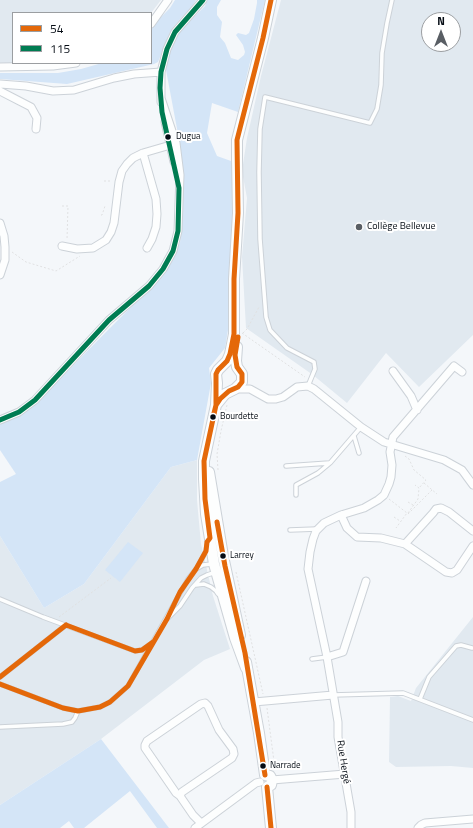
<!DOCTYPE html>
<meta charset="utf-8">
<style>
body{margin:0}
#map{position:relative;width:473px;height:828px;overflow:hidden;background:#f4f7fa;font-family:"Titillium Web",sans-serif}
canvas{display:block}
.legend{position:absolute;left:12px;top:12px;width:140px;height:52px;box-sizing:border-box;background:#fff;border:1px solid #9b9ea1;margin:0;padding:5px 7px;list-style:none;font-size:12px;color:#050c14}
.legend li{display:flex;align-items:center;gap:8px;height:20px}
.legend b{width:20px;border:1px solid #9b9ea1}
.north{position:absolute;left:421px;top:12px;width:40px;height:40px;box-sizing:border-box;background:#fff;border:1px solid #9b9ea1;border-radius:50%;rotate:0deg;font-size:11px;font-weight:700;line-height:16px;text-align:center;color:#050c14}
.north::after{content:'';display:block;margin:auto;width:14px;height:18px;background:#595e64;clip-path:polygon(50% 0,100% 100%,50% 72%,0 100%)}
</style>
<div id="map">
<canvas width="473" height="828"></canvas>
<ul class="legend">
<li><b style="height:5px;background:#e46809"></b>54</li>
<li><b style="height:5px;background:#007c52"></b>115</li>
</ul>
<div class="north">N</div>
</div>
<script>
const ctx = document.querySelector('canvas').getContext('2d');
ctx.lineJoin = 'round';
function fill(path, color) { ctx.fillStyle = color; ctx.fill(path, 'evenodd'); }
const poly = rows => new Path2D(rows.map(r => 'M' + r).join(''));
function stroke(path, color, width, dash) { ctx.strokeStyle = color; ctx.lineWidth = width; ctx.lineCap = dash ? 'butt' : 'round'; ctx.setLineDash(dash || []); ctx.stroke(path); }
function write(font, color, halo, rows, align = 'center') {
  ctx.font = font + ' "Titillium Web",sans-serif'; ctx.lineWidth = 4; ctx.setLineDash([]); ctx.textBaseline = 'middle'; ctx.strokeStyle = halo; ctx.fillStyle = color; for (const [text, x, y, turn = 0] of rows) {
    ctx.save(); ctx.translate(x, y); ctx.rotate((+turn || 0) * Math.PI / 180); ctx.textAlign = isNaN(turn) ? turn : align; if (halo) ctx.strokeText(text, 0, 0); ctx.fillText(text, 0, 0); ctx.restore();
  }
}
const built = poly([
 [0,0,161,0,151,13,13,13,13,63,0,63],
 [281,0,473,0,473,335,419,387,386,353,347,403,313,375,246,328,242,257,247,198,242,171,247,138,261,76],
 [429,20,453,20,453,44,429,44],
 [197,460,197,500,201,544,213,596,230,649,204,660,101,739,0,805,0,536,44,608,84,584,171,467],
 [473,617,473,768,451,766,396,767,389,762,390,697,398,696,411,701,416,688]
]);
const green = poly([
 [175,0,196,0,191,9,181,18,171,30,158,62,154,64,67,84,0,79,0,73,58,73,81,69,102,63,151,63,151,27,170,8],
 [207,0,221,0,217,7,217,15,222,22,220,37,225,43,231,58,238,60,244,55,245,52,243,45,236,35,238,33,246,35,249,33,254,19,257,3,257,0,265,0,238,112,212,103,207,133,217,156,231,161,233,167,231,312,225,348,209,368,211,383,197,460,171,467,84,584,44,608,0,536,0,482,16,474,0,450,0,423,24,413,46,393,101,337,159,279,180,243,183,203,181,150,166,70,168,55,181,30,205,6],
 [128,542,143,553,120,582,105,570],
 [101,739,169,828,157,828,130,791,84,828,74,828,69,821,60,828,0,828,0,805]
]);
const path = poly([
 [104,181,111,181],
 [62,206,68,206,67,240],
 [101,215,102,215,105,206],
 [12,252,26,262,56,271,80,256],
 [242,333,305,377],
 [243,333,247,329,259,307],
 [405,456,409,459,414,470,426,480,419,488],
 [218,470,217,454,221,431,227,405],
 [424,483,437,494],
 [389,499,407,513,396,528],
 [408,502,413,505],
 [408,513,418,499,419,488,415,485],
 [408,514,432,490],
 [394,517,400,521],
 [236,572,263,694],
 [59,617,111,578],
 [267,708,275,769]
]);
const lane = poly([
 [308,386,315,369,314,362,287,348,270,330,266,317,260,239,259,172,260,129,265,97,370,123,377,109,381,85,382,53,387,23,392,0],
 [354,436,359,453],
 [286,466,329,463],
 [296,495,296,485,318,473,330,463,361,427],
 [290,530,317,529],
 [197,568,206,551,207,545],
 [196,585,204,584,211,587,216,591,218,594],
 [0,599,43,617,135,651,142,650,152,643],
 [168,618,180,606,192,588,201,578,207,575,216,572],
 [312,659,327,657],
 [0,677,66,625],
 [0,684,63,708,78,711,100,707,110,702,128,686,188,579,196,569,203,565,212,564],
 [333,695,403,693,473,720],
 [420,699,429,677,456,646,461,645,472,648],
 [0,727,63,724,72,722,75,718,78,711]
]);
const street = poly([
 [151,24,168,0],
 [0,67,53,66,76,63],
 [0,84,26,86,53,91,74,90,114,78,134,74,161,72],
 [0,91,31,107,37,118,36,129],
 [161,102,161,72,167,49,175,32,203,0],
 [165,122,174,162],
 [143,153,156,199,157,214,156,227,152,239,147,248],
 [0,223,4,236,5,247,5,260,0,275],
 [62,246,77,249,93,248,106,240,111,232,114,223,119,182,122,171,127,164,133,158,143,153,174,144],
 [393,371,411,396,417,410],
 [235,389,250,389,268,399,276,399,283,397,297,387,308,386,314,389,361,427,384,442,444,460,462,470,473,485],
 [0,420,19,412,35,400,109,320,149,286,163,269,173,251,178,231,180,175,176,143,161,98],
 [341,515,347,528,357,537,381,538,405,544,446,572,452,573,457,570,473,546],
 [405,544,433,513,436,509,441,508,449,512,473,531],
 [327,657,343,652,366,581],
 [254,702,333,695],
 [272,780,345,774],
 [180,796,176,793,145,748,145,745,147,741,201,704,205,703,208,706,219,730,233,749,234,754,232,758,182,792,180,796,193,815,201,823],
 [195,828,256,783,260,782],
 [351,828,351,812,338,737,338,722,327,657,308,569,310,552,313,539,316,531,324,523,341,515,364,508,378,500,384,495,389,484,391,477,392,465,390,452,393,437,454,366,462,372],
 [418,828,421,825,425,823,473,819]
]);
const secondary = poly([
 [216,405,225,394,235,389,242,382,242,374,237,367,236,361,237,347],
 [209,472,223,556,240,635],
 [246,662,259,733,265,775],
 [246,668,235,638,214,564,206,514,204,479,204,461,216,405,217,383,216,374,218,370,227,361,230,354,234,334,234,279,238,213,237,158,237,140,263,38,271,0],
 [265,775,270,776,272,780,271,785,267,787],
 [267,787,271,828]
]);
const bus1 = poly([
 [213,417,216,405,220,399,229,391,238,387,242,382,242,374,237,367,235,355,238,337],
 [217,522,225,566,245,653,265,775],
 [66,625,135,651,142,650,153,642],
 [0,677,66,625],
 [0,684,63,708,78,711,100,707,110,702,128,686,167,619,180,592,196,569,206,551,207,542,210,538,205,499,204,461,216,405,216,374,218,370,227,361,230,354,234,334,234,279,238,213,237,140,263,38,271,0],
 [267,787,271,828]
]);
const bus2 = poly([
 [0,420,19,412,35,400,109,320,149,286,163,269,173,251,178,231,179,188,162,112,160,88,161,72,167,49,175,32,203,0]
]);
const markers = [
 [168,137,3.5,"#050c14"],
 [359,227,4,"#595e64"],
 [213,417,3.5,"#050c14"],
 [223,556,3.5,"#050c14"],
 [263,766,3.5,"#050c14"]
];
const busNames = [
 ["Dugua",176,137],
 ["Bourdette",220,417],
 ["Larrey",230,556],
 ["Narrade",270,766]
];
const poiNames = [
 ["Collège Bellevue",367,227]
];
const streetNames = [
 ["Rue Hergé",343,762,81]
];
fill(built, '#e1e9f0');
fill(green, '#d4e5f7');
stroke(lane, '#ccd2d8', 5.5);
stroke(street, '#ccd2d8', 9);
stroke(secondary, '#ccd2d8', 12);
stroke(path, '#e0e1e2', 1, [2, 2]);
stroke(lane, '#fdfefe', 3.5);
stroke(street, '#fdfefe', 7);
stroke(secondary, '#fdfefe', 10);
stroke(bus1, '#e46809', 5);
stroke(bus2, '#007c52', 5);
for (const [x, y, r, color] of markers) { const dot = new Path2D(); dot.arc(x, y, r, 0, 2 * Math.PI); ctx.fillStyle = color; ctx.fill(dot); stroke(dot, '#fff', 1.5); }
write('9px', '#050c14', '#fff', busNames, 'left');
write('10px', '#050c14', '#fff', poiNames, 'left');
write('10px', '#050c14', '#fff', streetNames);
</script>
